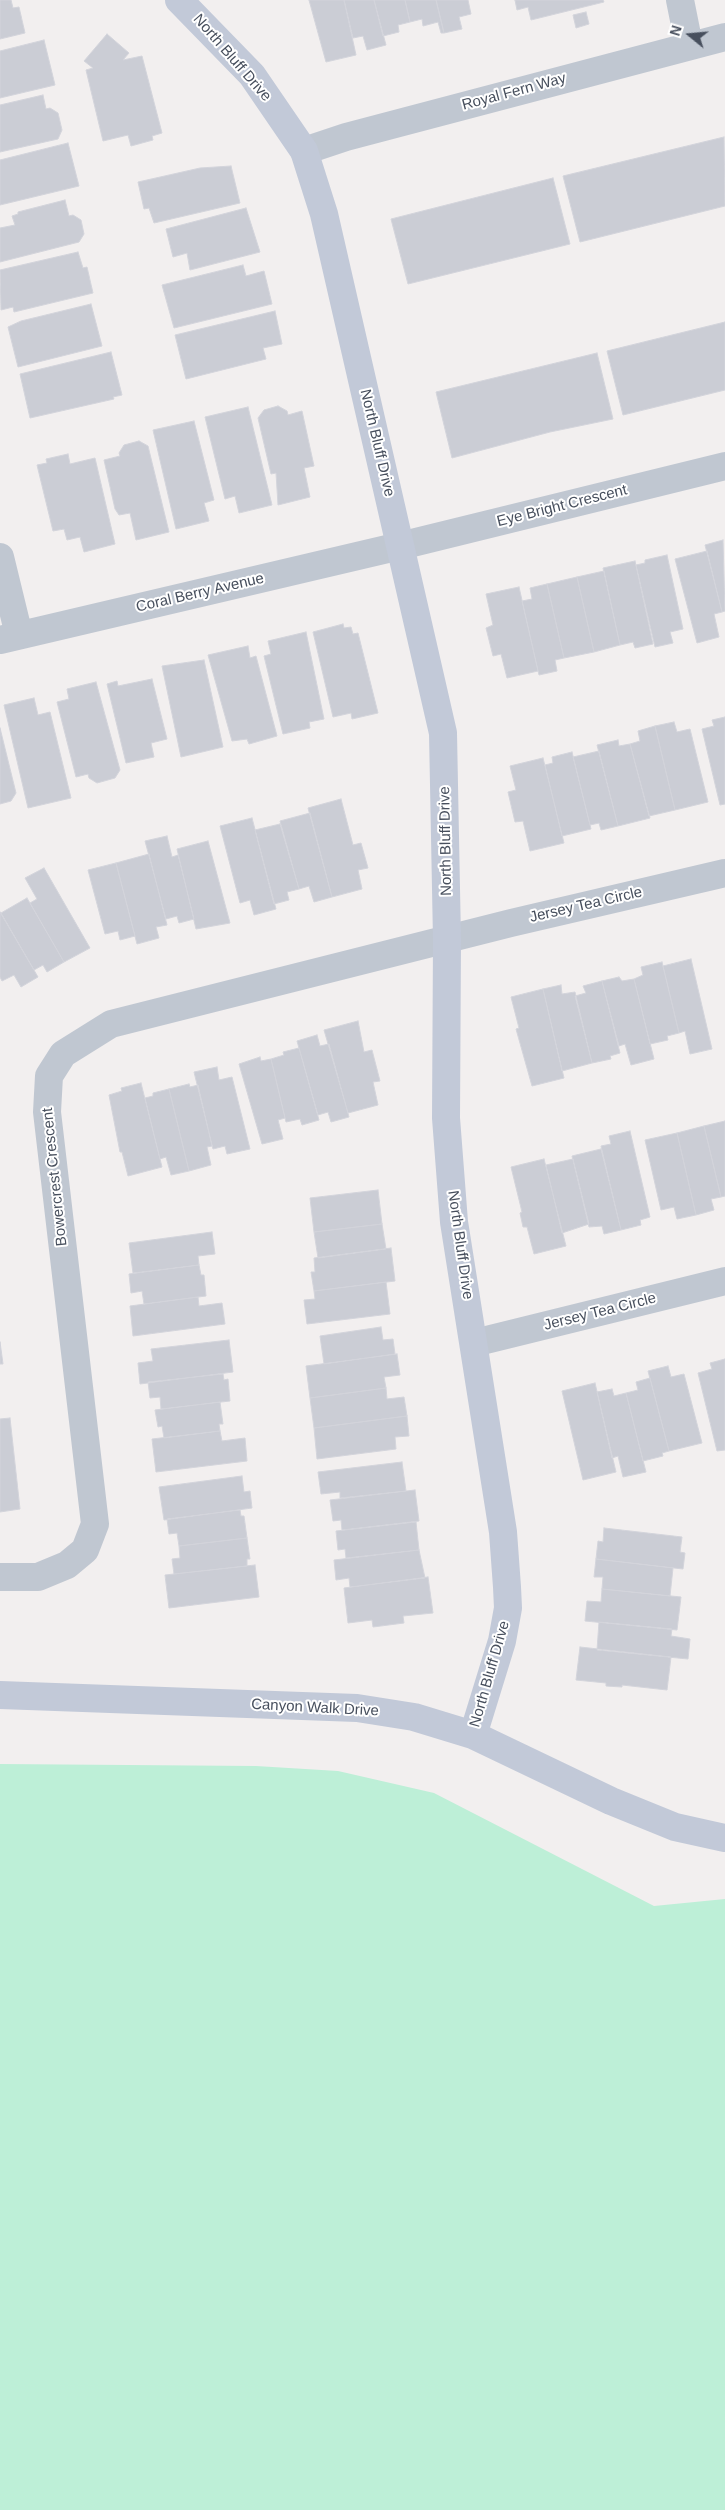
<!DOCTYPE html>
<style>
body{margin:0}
#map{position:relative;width:725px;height:2510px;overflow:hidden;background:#f2efef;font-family:Arial,sans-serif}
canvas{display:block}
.north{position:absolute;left:665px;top:10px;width:50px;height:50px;-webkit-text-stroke:4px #fff;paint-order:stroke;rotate:287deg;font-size:14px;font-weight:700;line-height:20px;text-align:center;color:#474f5d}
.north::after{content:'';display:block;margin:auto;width:18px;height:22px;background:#474f5d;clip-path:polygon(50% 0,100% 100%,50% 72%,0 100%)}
</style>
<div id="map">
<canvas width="725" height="2510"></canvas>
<div class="north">N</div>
</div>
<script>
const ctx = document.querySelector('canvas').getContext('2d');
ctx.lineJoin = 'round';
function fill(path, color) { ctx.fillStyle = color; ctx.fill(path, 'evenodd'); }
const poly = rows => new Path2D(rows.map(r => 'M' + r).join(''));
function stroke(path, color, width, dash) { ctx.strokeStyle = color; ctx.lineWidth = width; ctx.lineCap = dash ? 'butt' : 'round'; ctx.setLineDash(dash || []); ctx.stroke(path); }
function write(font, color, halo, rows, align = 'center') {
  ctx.font = font + ' Arial,sans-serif'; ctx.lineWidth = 4; ctx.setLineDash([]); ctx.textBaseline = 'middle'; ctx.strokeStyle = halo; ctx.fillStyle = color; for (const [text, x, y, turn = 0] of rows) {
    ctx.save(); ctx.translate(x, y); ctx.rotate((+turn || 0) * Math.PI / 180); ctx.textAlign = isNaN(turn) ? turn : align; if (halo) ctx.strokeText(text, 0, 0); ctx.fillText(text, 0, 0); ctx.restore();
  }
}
const green = poly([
 [0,1764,256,1766,338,1771,434,1793,654,1906,725,1899,725,2510,0,2510]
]);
const building = poly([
 [0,0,11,0,13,8,19,7,25,33,0,39,0,0],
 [309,0,344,0,356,55,326,62,309,0],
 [344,0,374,0,386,45,367,50,363,36,353,38,344,0],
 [374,0,405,0,410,22,398,25,399,32,383,36,374,0],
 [405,0,436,0,444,33,441,33,438,22,423,26,422,19,410,22,405,0],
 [436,0,468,0,471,14,459,17,462,29,444,33,436,0],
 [515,0,603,0,604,2,531,20,528,7,517,10,515,0],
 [586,12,589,24,576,28,573,15,586,12],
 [107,34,129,53,123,60,142,56,162,133,152,136,153,140,131,146,128,135,103,141,86,70,93,68,84,61,107,34],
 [44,40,55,85,0,98,0,51,44,40],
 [43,95,46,109,50,108,58,113,62,130,58,139,0,152,0,105,43,95],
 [724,137,725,206,580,242,563,176,724,137],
 [68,143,79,186,0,205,0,160,68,143],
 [231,166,240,203,154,223,149,208,144,209,138,182,200,168,231,166],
 [553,178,570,244,408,284,391,219,553,178],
 [65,200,69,216,73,215,81,220,84,234,79,242,0,262,0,228,15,225,12,216,18,214,18,212,65,200],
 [246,208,260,252,190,270,187,253,173,257,166,229,246,208],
 [78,252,83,268,87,267,93,293,14,312,13,307,1,310,0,270,78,252],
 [243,265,246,276,264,271,272,304,174,328,162,285,243,265],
 [91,304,102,346,18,367,8,327,21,321,91,304],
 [275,311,282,344,263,348,266,359,186,379,175,335,275,311],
 [725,322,725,390,623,415,607,351,725,322],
 [111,352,122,395,113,397,114,399,30,418,20,374,111,352],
 [597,353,613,419,550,432,452,458,436,392,597,353],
 [278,406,287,411,288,415,302,411,314,466,304,468,310,497,278,505,276,473,271,474,258,418,264,410,278,406],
 [248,407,272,505,239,513,235,496,225,499,205,417,248,407],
 [194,421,214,500,204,503,209,521,176,529,153,430,194,421],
 [139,441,148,446,169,532,136,540,130,513,119,515,115,509,104,460,120,456,119,453,124,445,139,441],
 [68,454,70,464,95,458,115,544,84,552,80,537,67,540,64,529,53,531,37,465,47,463,46,459,68,454],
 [723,540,725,611,722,612,705,545,723,540],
 [707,551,722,612,714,614,719,637,697,643,675,559,707,551],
 [667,555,683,629,670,632,673,643,655,647,636,565,645,563,645,560,667,555],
 [635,561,653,644,635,648,633,642,620,645,603,568,635,561],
 [604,571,620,645,594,652,577,577,604,571],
 [577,577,594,652,564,658,547,584,577,577],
 [547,584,564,658,555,660,557,671,539,675,522,601,532,599,530,588,547,584],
 [519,587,538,671,507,678,501,654,493,656,486,628,493,625,486,594,519,587],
 [343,624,344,628,351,627,353,634,358,633,378,713,352,719,351,713,333,717,313,632,343,624],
 [306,632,324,719,309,722,310,728,283,734,264,656,271,654,268,641,306,632],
 [248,646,250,658,256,656,277,736,249,744,247,739,232,741,208,655,248,646],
 [204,660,223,747,181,757,162,666,204,660],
 [152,679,167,739,151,743,154,757,126,763,107,684,117,681,118,686,152,679],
 [96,682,120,770,115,778,97,783,89,778,88,774,76,777,57,702,69,699,67,689,96,682],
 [34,698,38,715,50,712,71,798,28,808,4,705,34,698],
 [725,717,725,804,720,805,702,729,714,726,712,720,725,717],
 [674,722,677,732,690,729,708,802,675,810,655,726,674,722],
 [655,726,675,810,649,816,630,744,640,741,638,731,655,726],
 [0,728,16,793,11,801,0,804,0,728],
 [618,740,619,746,630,744,650,818,618,826,597,745,618,740],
 [599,751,618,826,601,830,599,823,590,825,573,757,599,751],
 [572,752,591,829,562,836,545,765,553,763,552,757,572,752],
 [543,758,564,843,530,851,523,821,515,822,508,792,516,790,510,766,543,758],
 [341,799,353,845,361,843,368,868,358,870,362,889,332,897,308,808,341,799],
 [310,813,332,897,314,902,309,886,299,889,280,821,310,813],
 [252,818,276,909,254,915,250,900,240,903,220,826,252,818],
 [280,824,299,889,287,892,289,900,274,904,255,830,280,824],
 [167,836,172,857,178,855,194,919,179,923,177,916,166,919,145,841,167,836],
 [208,841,230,923,196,929,177,849,208,841],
 [149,854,167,925,156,927,159,938,137,944,116,863,149,854],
 [116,863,135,936,120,940,118,931,105,934,88,870,116,863],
 [44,868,90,948,64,962,30,903,37,899,25,878,44,868],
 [27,898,64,962,47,972,43,965,34,970,1,913,27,898],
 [0,912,38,977,21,987,14,975,2,981,0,977,0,912],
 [691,959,712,1049,690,1054,685,1031,679,1033,663,966,691,959],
 [662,962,679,1033,667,1036,668,1040,650,1044,634,979,643,975,641,967,662,962],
 [619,977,622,981,634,979,654,1059,631,1065,625,1044,619,1046,602,981,619,977],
 [602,981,620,1053,610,1056,611,1059,592,1063,575,996,586,993,583,986,602,981],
 [561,985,562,994,575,992,592,1063,562,1071,543,989,561,985],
 [543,989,564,1078,532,1086,516,1029,519,1028,511,997,543,989],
 [358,1021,364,1052,372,1050,380,1081,373,1082,378,1105,348,1113,324,1030,358,1021],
 [317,1035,320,1046,329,1044,349,1117,331,1122,328,1112,318,1115,297,1041,317,1035],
 [299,1048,319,1120,302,1125,300,1119,286,1122,271,1059,284,1055,283,1052,299,1048],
 [260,1057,261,1061,271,1059,285,1118,278,1120,283,1139,262,1144,239,1064,260,1057],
 [217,1067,219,1080,232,1077,250,1149,227,1154,225,1146,213,1149,194,1072,217,1067],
 [141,1083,162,1167,128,1176,122,1152,120,1152,109,1095,122,1091,121,1088,141,1083],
 [189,1084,190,1087,198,1085,212,1146,207,1147,211,1165,189,1171,169,1089,189,1084],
 [169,1089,189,1171,171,1175,166,1157,160,1159,145,1098,153,1096,153,1093,169,1089],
 [725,1121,725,1196,721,1197,704,1126,725,1121],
 [704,1126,721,1197,711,1199,714,1210,696,1215,677,1133,704,1126],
 [630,1131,650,1217,640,1220,641,1225,621,1230,601,1146,611,1144,609,1136,630,1131],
 [677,1133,696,1215,677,1219,674,1207,661,1210,645,1140,677,1133],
 [601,1149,621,1230,604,1234,602,1226,589,1227,572,1156,601,1149],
 [544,1159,566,1246,534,1254,527,1227,523,1227,520,1213,522,1212,511,1167,544,1159],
 [573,1159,589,1224,562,1233,546,1165,573,1159],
 [378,1190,382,1224,314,1232,310,1198,378,1190],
 [382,1224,386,1249,318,1258,314,1232,382,1224],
 [212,1232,215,1254,198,1256,199,1265,133,1273,129,1243,212,1232],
 [391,1248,395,1281,314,1291,311,1272,315,1272,314,1258,391,1248],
 [199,1265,201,1275,204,1275,206,1296,144,1304,142,1291,131,1293,129,1274,199,1265],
 [386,1282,390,1314,307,1324,304,1300,315,1299,314,1291,386,1282],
 [198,1297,199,1306,222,1303,225,1324,133,1336,130,1306,198,1297],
 [381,1327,383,1340,393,1339,395,1354,324,1364,320,1336,381,1327],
 [229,1340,233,1372,140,1384,138,1363,153,1361,151,1349,229,1340],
 [0,1342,3,1364,0,1364,0,1342],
 [397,1354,400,1375,384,1377,386,1388,310,1398,306,1366,397,1354],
 [725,1359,725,1450,717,1451,698,1373,712,1369,710,1363,725,1359],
 [668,1366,671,1377,684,1374,702,1443,669,1451,648,1371,668,1366],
 [223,1374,224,1380,228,1379,230,1401,161,1409,160,1397,150,1398,148,1382,223,1374],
 [650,1378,669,1451,662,1453,663,1456,643,1461,626,1393,638,1390,636,1382,650,1378],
 [595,1383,616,1472,583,1480,562,1391,595,1383],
 [386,1388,387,1399,404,1397,407,1416,314,1428,310,1398,386,1388],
 [612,1389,614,1396,626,1393,646,1472,623,1477,618,1456,612,1458,597,1392,612,1389],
 [220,1402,223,1424,219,1424,220,1431,164,1438,162,1426,158,1427,155,1410,220,1402],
 [407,1416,409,1436,395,1437,396,1449,317,1459,314,1428,407,1416],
 [10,1418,20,1509,0,1512,0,1419,10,1418],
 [220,1431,222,1441,245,1438,247,1461,156,1472,152,1439,220,1431],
 [402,1462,406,1491,340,1498,340,1492,321,1494,318,1472,402,1462],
 [242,1476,244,1492,250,1491,252,1508,164,1520,159,1487,242,1476],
 [415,1490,419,1521,342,1530,341,1520,333,1521,330,1500,415,1490],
 [240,1510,241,1516,244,1516,247,1538,179,1546,177,1533,169,1534,167,1519,240,1510],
 [416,1522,419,1550,346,1558,345,1549,338,1550,336,1531,416,1522],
 [604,1528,682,1537,680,1552,685,1553,683,1569,596,1559,598,1541,603,1542,604,1528],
 [247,1538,250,1559,247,1559,247,1566,174,1574,172,1559,180,1558,179,1546,247,1538],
 [419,1550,425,1578,350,1587,349,1578,336,1580,334,1560,419,1550],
 [596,1559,673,1568,670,1596,602,1589,603,1577,594,1577,596,1559],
 [255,1565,259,1597,169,1608,165,1575,255,1565],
 [428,1577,433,1613,403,1616,404,1623,373,1627,372,1620,348,1623,344,1588,428,1577],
 [602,1589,681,1597,677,1630,585,1621,587,1601,601,1602,602,1589],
 [599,1622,672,1629,671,1636,690,1639,688,1659,597,1650,599,1622],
 [580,1647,671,1657,667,1690,622,1685,622,1687,606,1686,606,1683,576,1680,580,1647]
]);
const street = poly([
 [680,0,689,45],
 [304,151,346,137,725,37],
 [0,557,19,635],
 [0,640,400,546,725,466],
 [474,1343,725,1281],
 [0,1577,38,1577,67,1565,85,1550,95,1524,47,1112,49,1076,63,1054,111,1024,511,923,725,873]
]);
const secondary = poly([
 [179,0,252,75,304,151,324,214,443,733,447,940,446,1118,454,1222,503,1532,507,1587,508,1608,502,1641,473,1735],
 [0,1695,357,1708,414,1717,473,1735,611,1801,675,1827,725,1838]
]);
const streetNames = [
 ["North Bluff Drive",232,58,49],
 ["Royal Fern Way",514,92,-15],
 ["North Bluff Drive",377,443,77],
 ["Eye Bright Crescent",562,506,-14],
 ["Coral Berry Avenue",200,593,-13],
 ["North Bluff Drive",446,841,-91],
 ["Jersey Tea Circle",586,905,-13],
 ["Bowercrest Crescent",55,1177,-96],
 ["North Bluff Drive",460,1245,82],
 ["Jersey Tea Circle",600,1312,-14],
 ["North Bluff Drive",490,1674,-74],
 ["Canyon Walk Drive",315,1708,3]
];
fill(green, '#bdefd7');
fill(building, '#cbcdd5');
stroke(building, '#d3d4db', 1);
stroke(street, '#c0c7d1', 28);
stroke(secondary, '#c2c9d8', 28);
write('15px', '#474f5d', '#fff', streetNames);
</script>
